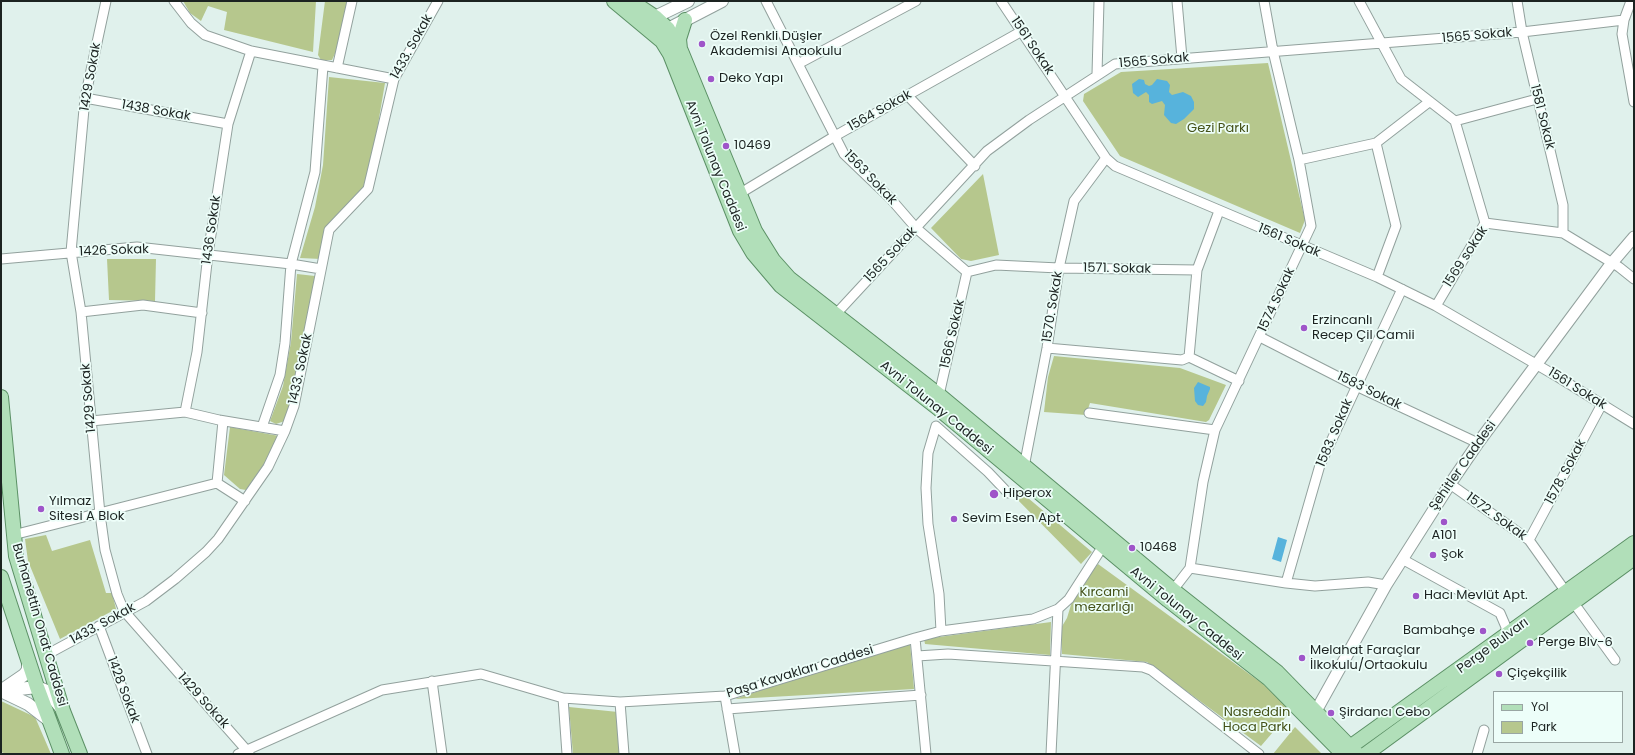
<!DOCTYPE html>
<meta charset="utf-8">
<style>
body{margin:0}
#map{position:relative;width:1635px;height:755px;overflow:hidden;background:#e0f1ec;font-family:Poppins,sans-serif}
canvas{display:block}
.frame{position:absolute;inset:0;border:2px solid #1c2321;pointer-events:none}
.legend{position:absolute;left:1493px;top:691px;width:130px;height:52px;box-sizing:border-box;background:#edfef9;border:1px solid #99a6a3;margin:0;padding:5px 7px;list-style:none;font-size:12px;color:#1c2321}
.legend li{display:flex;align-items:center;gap:8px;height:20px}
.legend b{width:20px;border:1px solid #99a6a3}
</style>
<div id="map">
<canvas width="1635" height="755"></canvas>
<div class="frame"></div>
<ul class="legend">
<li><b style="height:5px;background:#b1dfb9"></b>Yol</li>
<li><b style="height:11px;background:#b6c78d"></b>Park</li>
</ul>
</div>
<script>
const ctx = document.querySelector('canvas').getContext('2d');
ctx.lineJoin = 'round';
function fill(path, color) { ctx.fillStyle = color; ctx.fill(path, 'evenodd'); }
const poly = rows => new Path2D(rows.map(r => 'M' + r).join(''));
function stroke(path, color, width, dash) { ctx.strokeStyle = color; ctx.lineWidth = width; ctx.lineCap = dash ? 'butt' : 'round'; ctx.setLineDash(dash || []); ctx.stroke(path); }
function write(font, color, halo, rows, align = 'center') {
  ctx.font = font + ' Poppins,sans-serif'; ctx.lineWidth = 3.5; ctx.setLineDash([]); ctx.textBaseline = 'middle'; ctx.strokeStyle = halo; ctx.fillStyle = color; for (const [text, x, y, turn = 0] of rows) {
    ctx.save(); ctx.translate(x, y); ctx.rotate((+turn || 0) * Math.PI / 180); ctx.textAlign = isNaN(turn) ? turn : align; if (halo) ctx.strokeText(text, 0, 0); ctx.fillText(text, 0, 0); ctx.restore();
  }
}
const green = poly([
 [183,1,316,1,313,52,224,30,227,12,208,6,201,21,190,13],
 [325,1,348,1,339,45,332,60,321,60,318,55],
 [1268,63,1305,220,1300,233,1120,156,1083,101,1084,94,1121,72],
 [329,77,385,83,369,177,364,186,329,223,321,259,300,258,315,207,323,165],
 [983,174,999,255,971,261,961,259,931,228],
 [107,259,156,259,155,301,109,300],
 [297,274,315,276,291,411,285,421,276,424,270,421,283,386,291,342],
 [1054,356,1180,368,1226,385,1209,420,1206,422,1090,403,1086,415,1044,412,1048,377],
 [230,427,279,436,277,445,246,490,240,489,224,475],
 [1015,487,1092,552,1081,564,1010,492],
 [46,535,52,551,90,540,106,593,112,593,116,609,60,639,28,561,25,539],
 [1098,564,1263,684,1291,711,1261,746,1147,662,1062,654,1061,628,1067,618,1074,595],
 [1051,622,1050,655,925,644,924,639],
 [910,643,914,689,735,699,779,684],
 [1,701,35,717,51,754,7,754,1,752],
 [569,707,618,712,622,754,573,754],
 [1295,727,1322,754,1273,754]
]);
const water = poly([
 [1139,79,1144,80,1145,84,1149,86,1152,85,1157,79,1167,81,1170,85,1169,92,1172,95,1183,92,1191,96,1194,102,1194,109,1184,119,1176,124,1171,123,1164,115,1165,105,1162,101,1152,104,1149,102,1149,95,1146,92,1138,97,1133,93,1132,84],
 [1198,382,1210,387,1210,389,1207,396,1206,402,1203,406,1198,405,1195,401,1194,388],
 [1278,537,1287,540,1281,562,1272,559]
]);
const minor = poly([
 [106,1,85,98,71,252,81,312,100,514,105,550,117,594,124,611,249,753],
 [174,1,191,23,205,35,251,51,394,79],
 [766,1,844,154,890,198,916,228,967,272],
 [1001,1,1106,158,1115,166,1377,277,1436,306,1558,377,1634,424],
 [1177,1,1182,58],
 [1359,1,1401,79,1455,121,1485,223],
 [1517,1,1522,32,1563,205,1563,233],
 [1631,1,1624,20,1622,34,1634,102],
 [798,64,916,1],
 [337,68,352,1],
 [1097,74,1099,1],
 [908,96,975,166],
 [85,98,228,124],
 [1455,121,1537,99],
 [1376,143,1396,226,1377,277],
 [1299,160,1376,143,1429,102],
 [739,194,835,136,1022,31],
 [1,259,137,247,291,264,321,269],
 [967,272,996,265,1059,268,1197,270],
 [1436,306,1485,223,1563,233,1619,267,1634,279],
 [81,312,143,305,202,313],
 [836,314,987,151,1029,120,1115,64,1522,32,1624,20],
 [1260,337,1356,386,1478,443],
 [1047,348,1182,360,1189,357,1239,381],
 [1189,357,1197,270,1219,211],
 [939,395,967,272],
 [185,412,197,352,208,254,228,124,251,51],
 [1089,413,1215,430],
 [91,421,185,412,219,420,285,431],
 [262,427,280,375,285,343,291,264,315,172,323,66],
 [1024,467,1047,348,1059,268,1074,201,1106,158],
 [217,483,223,421],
 [1450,484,1529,540,1566,592],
 [13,535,217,483,245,501],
 [1529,540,1602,404],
 [1402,559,1500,613,1506,627,1505,638],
 [1190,568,1286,583,1315,586,1368,582,1386,585],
 [1286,583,1320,465,1402,289],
 [1173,590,1190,568,1203,482,1215,430,1311,226,1299,160,1273,51,1264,1],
 [1573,602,1615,660],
 [99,626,147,754],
 [941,631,939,594,928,524,926,488,928,453,936,426,988,472,1008,493],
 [915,638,926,754],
 [46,655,146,601,175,579,206,552,218,539,268,467,285,431,294,406,329,230,368,189,394,79,438,1],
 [917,656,948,654,1143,667,1151,670,1259,754],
 [432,681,442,754],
 [725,696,735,754],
 [563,698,567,754],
 [620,702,624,754],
 [727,709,921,695],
 [238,754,382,690,481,674,563,698,620,702,725,696,915,638,941,631,1033,619,1058,609,1069,599,1103,546],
 [1051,754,1058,609],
 [1477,754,1484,730]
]);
const tertiary = poly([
 [1316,711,1386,585,1450,484,1478,443,1611,264,1634,237]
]);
const secondary = poly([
 [655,17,688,1],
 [658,31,668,29,722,1],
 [5,688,24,675,28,670,28,658],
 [1,691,37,687,47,691,61,708],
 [1,691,28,704,50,721]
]);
const primary = poly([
 [614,1,662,41,670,54,740,231,753,253,781,286,939,409,1168,600,1269,679,1343,754],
 [631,1,655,17,668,29,681,51,755,231,773,260,789,278,939,395,1173,590,1277,672,1357,754],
 [680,49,679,39,685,20],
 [1,397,16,556,63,711,80,754],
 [1,577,37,687,62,754],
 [1343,752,1634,543],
 [1366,754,1634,558]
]);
const markers = [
 [702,44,4,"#9f55c9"],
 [711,79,4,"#9f55c9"],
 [726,146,4,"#9f55c9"],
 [1304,328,4,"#9f55c9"],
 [994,494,5,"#9f55c9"],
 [41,509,4,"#9f55c9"],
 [954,519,4,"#9f55c9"],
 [1444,522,4,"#9f55c9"],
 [1132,548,4,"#9f55c9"],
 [1433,555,4,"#9f55c9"],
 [1416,596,4,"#9f55c9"],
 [1483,631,4,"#9f55c9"],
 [1530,643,4,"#9f55c9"],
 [1302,658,4,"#9f55c9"],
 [1499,674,4,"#9f55c9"],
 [1331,713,4,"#9f55c9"]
];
const streetNames = [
 ["1565 Sokak",1477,36,-5],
 ["1561 Sokak",1032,46,56],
 ["1433. Sokak",412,47,-61],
 ["1565 Sokak",1154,61,-5],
 ["1429 Sokak",91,77,-80],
 ["1438 Sokak",156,111,10],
 ["1564 Sokak",880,111,-29],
 ["1581 Sokak",1542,117,76],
 ["Avni Tolunay Caddesi",715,166,68],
 ["1563 Sokak",870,178,46],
 ["1436 Sokak",212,230,-82],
 ["1561 Sokak",1289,241,23],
 ["1426 Sokak",114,251,-2],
 ["1565 Sokak",891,255,-47],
 ["1569 sokak",1466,257,-57],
 ["1571. Sokak",1117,269,1],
 ["1574 Sokak",1277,300,-65],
 ["1570. Sokak",1053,307,-81],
 ["1566 Sokak",953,334,-77],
 ["1433. Sokak",301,369,-78],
 ["1561 Sokak",1577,389,32],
 ["1583 Sokak",1369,391,26],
 ["1429 Sokak",89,398,-95],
 ["Avni Tolunay Caddesi",936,408,39],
 ["1583. Sokak",1335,433,-67],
 ["Şehitler Caddesi",1463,466,-55],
 ["1578. Sokak",1566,472,-62],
 ["1572. Sokak",1496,517,36],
 ["Avni Tolunay Caddesi",1186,614,39],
 ["1433. Sokak",103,624,-29],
 ["Burhanettin Onat Caddesi",39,625,74],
 ["Perge Bulvarı",1493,646,-36],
 ["Paşa Kavakları Caddesi",800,672,-17],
 ["1428 Sokak",123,690,69],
 ["1429 Sokak",203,701,48]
];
const poiNames = [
 ["Özel Renkli Düşler",710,37],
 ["Akademisi Anaokulu",710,52],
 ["Deko Yapı",719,79],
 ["10469",734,146],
 ["Erzincanlı",1312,321],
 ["Recep Çil Camii",1312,336],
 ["Hiperox",1003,494],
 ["Yılmaz",49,502],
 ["Sitesi A Blok",49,517],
 ["Sevim Esen Apt.",962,519],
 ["A101",1444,536,"center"],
 ["10468",1140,548],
 ["Şok",1441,555],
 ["Hacı Mevlüt Apt.",1424,596],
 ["Bambahçe",1475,631,"right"],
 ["Perge Blv-6",1538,643],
 ["Melahat Faraçlar",1310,651],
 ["İlkokulu/Ortaokulu",1310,666],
 ["Çiçekçilik",1507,674],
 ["Şirdancı Cebo",1339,713]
];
const parkNames = [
 ["Gezi Parkı",1218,129],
 ["Kırcami",1104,593],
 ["mezarlığı",1104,608],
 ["Nasreddin",1257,713],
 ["Hoca Parkı",1257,728]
];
fill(green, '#b6c78d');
fill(water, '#57b3dc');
stroke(minor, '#92a19d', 11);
stroke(tertiary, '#92a19d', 13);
stroke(secondary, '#92a19d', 14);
stroke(primary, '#5b9065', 16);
stroke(minor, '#fff', 9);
stroke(tertiary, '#fff', 11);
stroke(secondary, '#fff', 12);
stroke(primary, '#b1dfb9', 14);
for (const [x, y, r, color] of markers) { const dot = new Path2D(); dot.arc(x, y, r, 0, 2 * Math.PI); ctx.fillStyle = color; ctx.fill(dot); stroke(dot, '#edfef9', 1.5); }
write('13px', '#1c2321', '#edfef9', streetNames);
write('13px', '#1c2321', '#edfef9', poiNames, 'left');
write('13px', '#455219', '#edfef9', parkNames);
</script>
